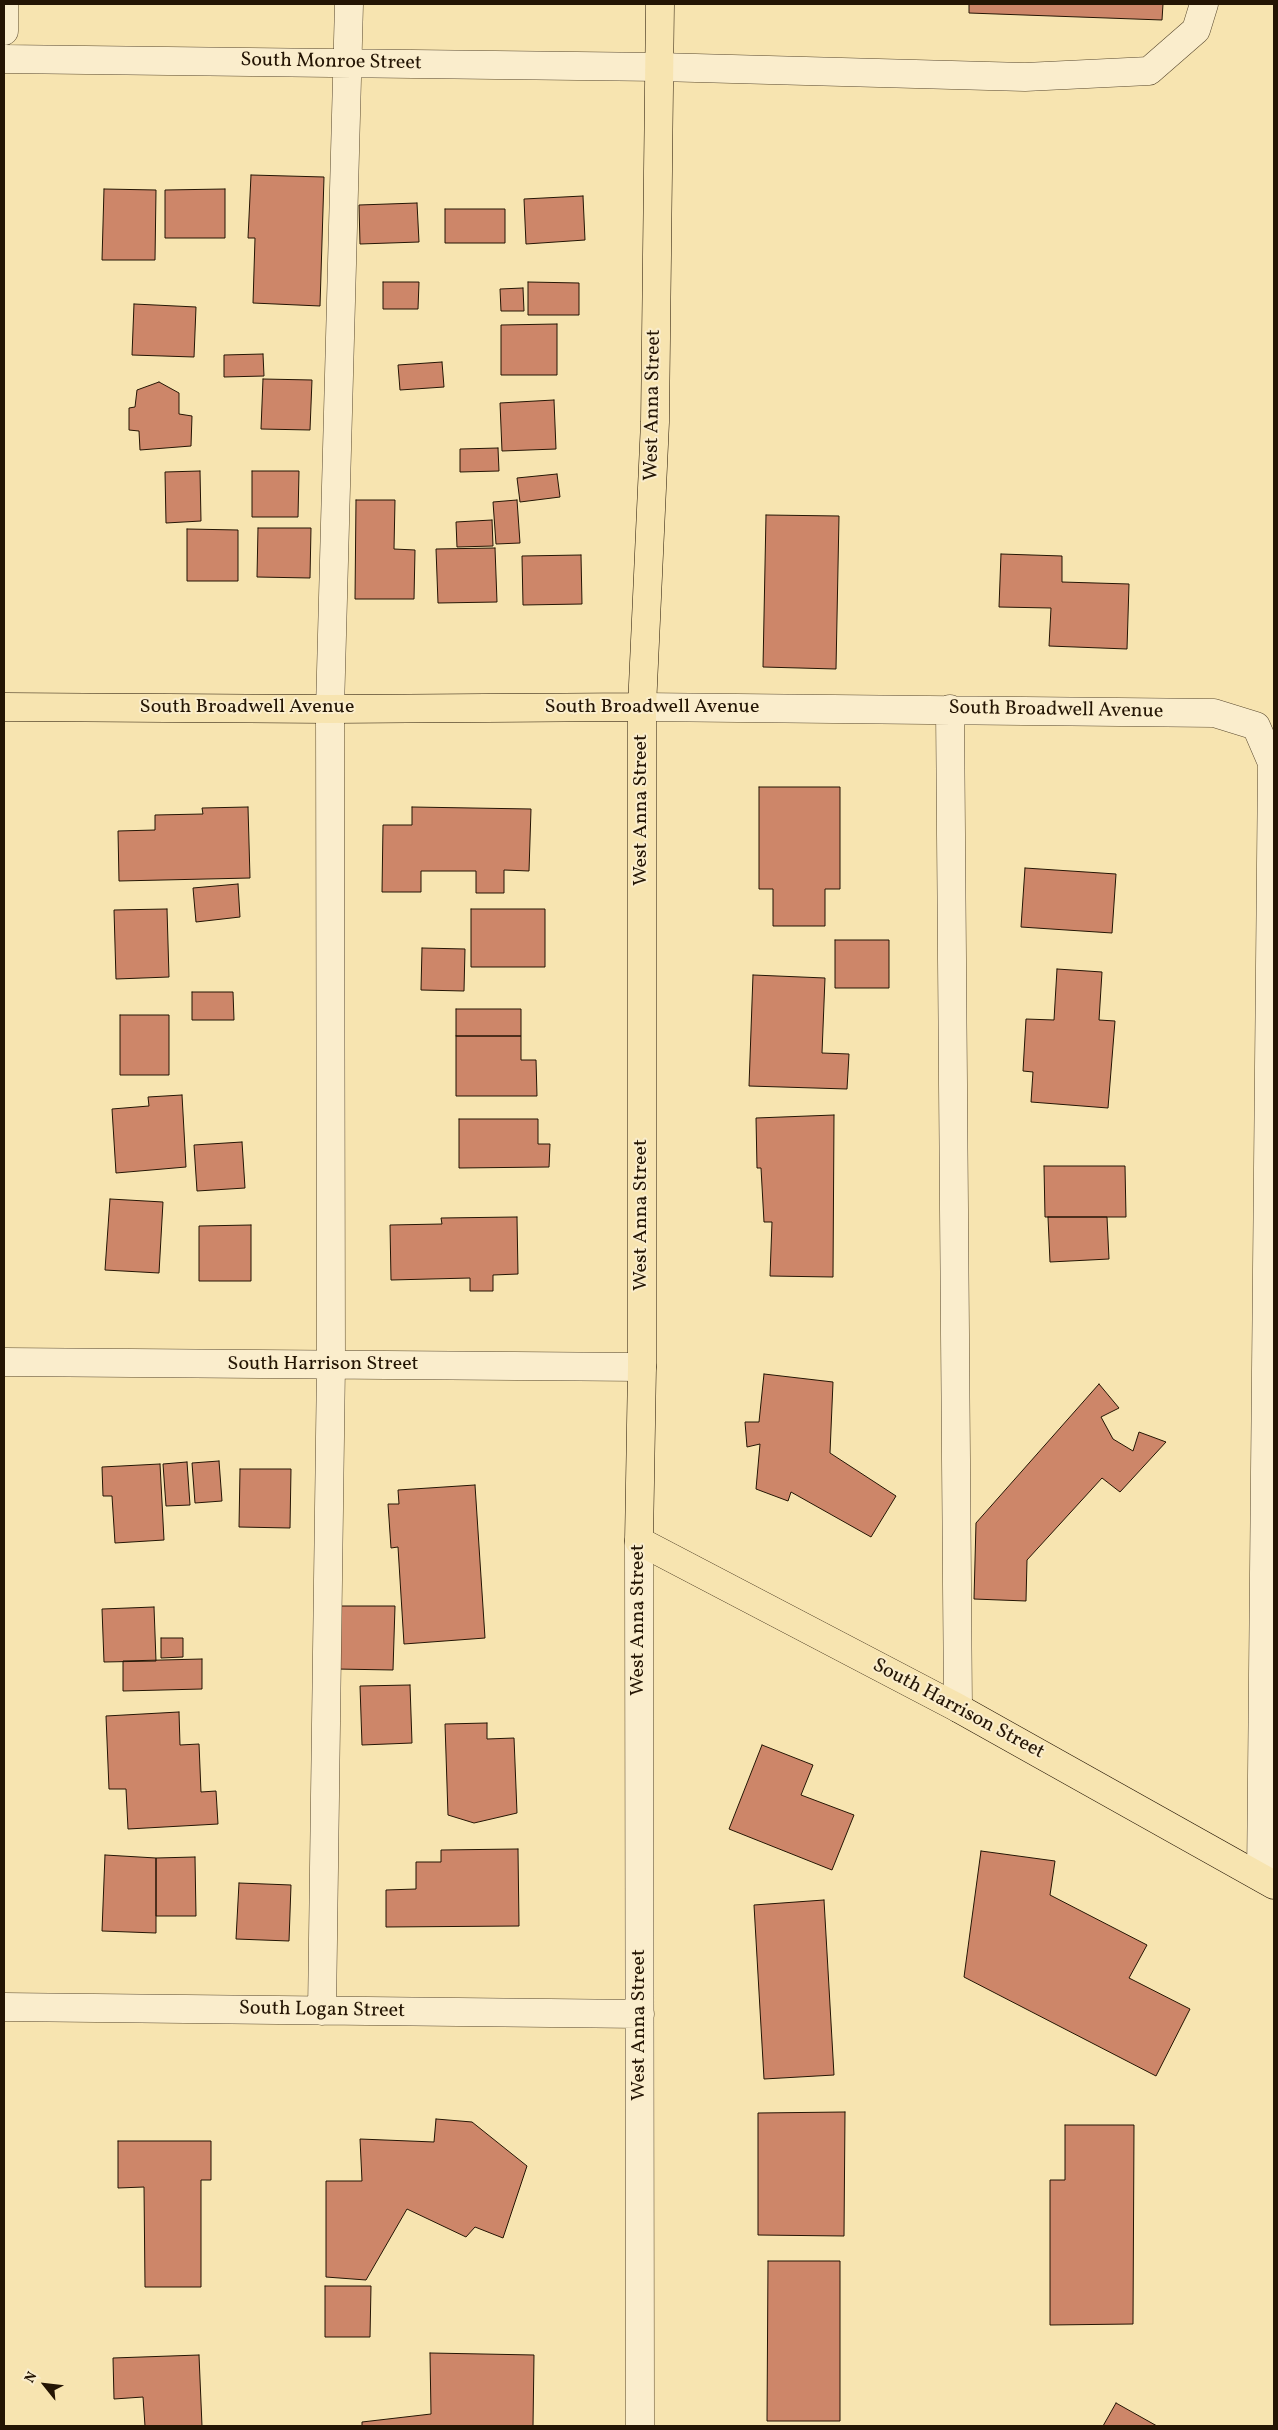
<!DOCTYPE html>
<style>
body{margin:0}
#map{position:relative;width:1278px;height:2430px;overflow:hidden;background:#f7e4b0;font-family:Vollkorn,serif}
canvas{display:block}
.frame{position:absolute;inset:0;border:5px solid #241504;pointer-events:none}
.north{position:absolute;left:20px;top:2360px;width:50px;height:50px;-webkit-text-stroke:4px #faedcc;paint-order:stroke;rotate:299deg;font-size:14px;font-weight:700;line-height:20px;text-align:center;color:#241504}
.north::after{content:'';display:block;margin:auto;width:18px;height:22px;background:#241504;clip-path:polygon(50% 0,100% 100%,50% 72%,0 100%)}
</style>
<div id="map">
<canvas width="1278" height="2430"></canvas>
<div class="frame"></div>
<div class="north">N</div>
</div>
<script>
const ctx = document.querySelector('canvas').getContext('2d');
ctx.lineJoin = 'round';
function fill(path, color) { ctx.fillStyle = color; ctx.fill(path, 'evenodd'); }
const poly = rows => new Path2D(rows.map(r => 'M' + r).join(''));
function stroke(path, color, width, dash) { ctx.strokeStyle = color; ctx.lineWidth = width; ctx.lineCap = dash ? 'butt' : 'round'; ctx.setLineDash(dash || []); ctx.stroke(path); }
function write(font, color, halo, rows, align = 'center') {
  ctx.font = font + ' Vollkorn,serif'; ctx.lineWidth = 4; ctx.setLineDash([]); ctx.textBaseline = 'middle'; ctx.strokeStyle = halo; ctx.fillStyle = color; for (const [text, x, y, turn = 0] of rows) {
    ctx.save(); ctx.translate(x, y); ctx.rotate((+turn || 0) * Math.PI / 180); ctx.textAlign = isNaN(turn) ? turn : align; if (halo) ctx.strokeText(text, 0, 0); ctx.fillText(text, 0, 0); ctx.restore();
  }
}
const building = poly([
 [969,4,1163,4,1162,20,969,13,969,4],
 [251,175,324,177,320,306,253,303,255,238,248,238,251,175],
 [104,189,156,190,155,260,102,260,104,189],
 [225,189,225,238,165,238,165,190,225,189],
 [583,196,585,240,526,244,524,199,583,196],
 [417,203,419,242,360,244,359,205,417,203],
 [445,209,505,209,505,243,445,243,445,209],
 [383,282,419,282,418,309,383,309,383,282],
 [528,282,579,283,579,315,528,315,528,282],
 [523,288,524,311,501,311,500,289,523,288],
 [134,304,196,307,194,357,132,355,134,304],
 [557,324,557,375,501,375,501,325,557,324],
 [263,354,264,376,224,377,224,355,263,354],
 [442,362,444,387,400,390,398,365,442,362],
 [263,379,312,380,310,430,261,429,263,379],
 [159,382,179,393,179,414,192,416,191,446,140,450,139,431,129,430,129,408,135,407,137,390,159,382],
 [554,400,556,449,502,451,500,403,554,400],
 [498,448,499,471,460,472,460,449,498,448],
 [200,471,201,521,166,523,165,472,200,471],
 [252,471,299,471,298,517,252,517,252,471],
 [557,474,560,497,520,502,517,478,557,474],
 [356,500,395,500,394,549,415,550,414,599,355,599,356,500],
 [517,500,520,543,496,544,493,502,517,500],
 [766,515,839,516,836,669,763,667,766,515],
 [492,520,493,546,457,547,456,522,492,520],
 [258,528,311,528,310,578,257,577,258,528],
 [187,529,238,530,238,581,187,581,187,529],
 [495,548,497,602,438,603,436,549,495,548],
 [1001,554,1062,556,1062,582,1129,584,1127,649,1049,646,1051,608,999,607,1001,554],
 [581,555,582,604,523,605,522,556,581,555],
 [759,787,840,787,840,889,825,889,825,926,773,926,773,889,759,889,759,787],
 [248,807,250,878,119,881,118,831,155,830,155,815,203,814,202,808,248,807],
 [412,807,531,809,529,871,504,870,504,893,476,893,476,871,421,871,421,892,382,892,383,825,412,825,412,807],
 [1025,868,1116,874,1112,933,1021,927,1025,868],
 [238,884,240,917,196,922,193,888,238,884],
 [167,909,169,977,116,979,114,910,167,909],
 [471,909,545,909,545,967,471,967,471,909],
 [835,940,889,940,889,988,835,988,835,940],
 [422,948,465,949,464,991,421,990,422,948],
 [1057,969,1102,972,1099,1020,1115,1021,1108,1108,1031,1102,1033,1072,1023,1071,1026,1019,1054,1020,1057,969],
 [753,975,825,978,822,1053,849,1054,847,1089,749,1086,753,975],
 [192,992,233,992,234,1020,192,1020,192,992],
 [456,1009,521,1009,521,1036,456,1036,456,1009],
 [120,1015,169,1015,169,1075,120,1075,120,1015],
 [456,1036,521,1036,521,1060,536,1060,537,1096,456,1096,456,1036],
 [182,1095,186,1167,116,1173,112,1109,149,1106,148,1097,182,1095],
 [834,1115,833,1277,770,1276,772,1222,764,1222,761,1168,757,1168,756,1118,834,1115],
 [459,1119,538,1119,538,1144,550,1144,549,1167,459,1168,459,1119],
 [242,1142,245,1188,197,1191,194,1145,242,1142],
 [1044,1166,1125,1166,1126,1217,1045,1217,1044,1166],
 [110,1199,163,1202,159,1273,105,1270,110,1199],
 [517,1217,518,1274,493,1275,493,1291,470,1291,470,1278,391,1280,390,1225,442,1224,441,1218,517,1217],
 [1048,1217,1107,1217,1109,1259,1050,1262,1048,1217],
 [251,1225,251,1281,199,1281,199,1226,251,1225],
 [764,1374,833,1382,830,1453,896,1496,871,1537,791,1492,788,1501,756,1489,760,1444,747,1447,745,1422,759,1422,764,1374],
 [1099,1384,1119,1408,1101,1417,1113,1439,1133,1451,1139,1432,1166,1442,1120,1492,1102,1478,1027,1560,1026,1601,974,1599,976,1523,1099,1384],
 [219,1461,222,1501,195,1503,192,1463,219,1461],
 [187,1462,190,1505,166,1506,163,1464,187,1462],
 [160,1464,164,1540,115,1543,112,1496,103,1496,102,1467,160,1464],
 [240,1469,291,1469,290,1528,239,1527,240,1469],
 [475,1485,485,1638,404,1644,398,1547,391,1548,388,1504,399,1504,398,1490,475,1485],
 [337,1606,395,1606,393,1670,336,1669,337,1606],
 [154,1607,156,1661,104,1662,102,1609,154,1607],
 [161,1638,183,1638,183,1657,161,1658,161,1638],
 [202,1659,202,1689,123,1691,123,1661,202,1659],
 [410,1685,412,1743,362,1745,360,1686,410,1685],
 [179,1712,180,1745,199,1744,201,1792,216,1791,218,1824,128,1829,126,1789,109,1789,106,1716,179,1712],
 [487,1723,487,1739,514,1738,517,1813,474,1823,448,1815,445,1724,487,1723],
 [762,1745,813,1765,801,1795,854,1815,832,1870,729,1829,762,1745],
 [518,1849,519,1926,386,1927,386,1890,416,1889,416,1862,441,1862,441,1850,518,1849],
 [981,1851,1055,1861,1050,1895,1147,1945,1129,1978,1190,2009,1156,2076,964,1977,981,1851],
 [105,1855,156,1858,156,1933,102,1931,105,1855],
 [195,1857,196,1916,156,1916,156,1858,195,1857],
 [239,1883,291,1885,289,1941,236,1939,239,1883],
 [824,1900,834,2075,764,2079,754,1905,824,1900],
 [845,2112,844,2236,758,2235,758,2113,845,2112],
 [436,2119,472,2122,527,2166,503,2238,475,2227,466,2237,407,2209,366,2280,326,2277,326,2181,362,2181,360,2139,434,2142,436,2119],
 [1065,2125,1134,2125,1133,2324,1050,2325,1050,2180,1065,2180,1065,2125],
 [118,2141,211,2141,211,2180,201,2180,201,2287,145,2287,144,2187,118,2188,118,2141],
 [768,2261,840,2261,840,2421,767,2421,768,2261],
 [325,2286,371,2286,370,2337,325,2337,325,2286],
 [430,2353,534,2355,533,2426,362,2426,362,2422,431,2414,430,2353],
 [199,2355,202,2426,145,2426,143,2397,114,2399,113,2358,199,2355],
 [1116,2403,1157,2426,1103,2426,1116,2403]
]);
const minor = poly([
 [4,31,4,4],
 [4,59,659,67,1025,77,1149,71,1196,30,1204,4],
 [642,707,1214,713,1256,726,1272,763,1261,1877],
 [950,709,958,1708],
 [4,1362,642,1367],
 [639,1541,640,2426],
 [4,2007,640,2014],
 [322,2011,331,1365,330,709,349,4]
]);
const major = poly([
 [660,4,655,422,642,707,642,1367,639,1541,958,1708,1274,1885],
 [4,707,330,709,642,707]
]);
const streetNames = [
 ["South Monroe Street",331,63,1],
 ["West Anna Street",654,405,-89],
 ["South Broadwell Avenue",247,708],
 ["South Broadwell Avenue",652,708],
 ["South Broadwell Avenue",1056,711,1],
 ["West Anna Street",642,810,-90],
 ["West Anna Street",642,1215,-90],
 ["South Harrison Street",323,1365],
 ["West Anna Street",639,1620,-90],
 ["South Harrison Street",958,1710,28],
 ["South Logan Street",322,2011,1],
 ["West Anna Street",640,2025,-90]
];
fill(building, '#cd8669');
stroke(building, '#241504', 1);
stroke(minor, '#59492f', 29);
stroke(major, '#241504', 29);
stroke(minor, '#faedcc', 28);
stroke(major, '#f7e4b0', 28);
write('20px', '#241504', '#faedcc', streetNames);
</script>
